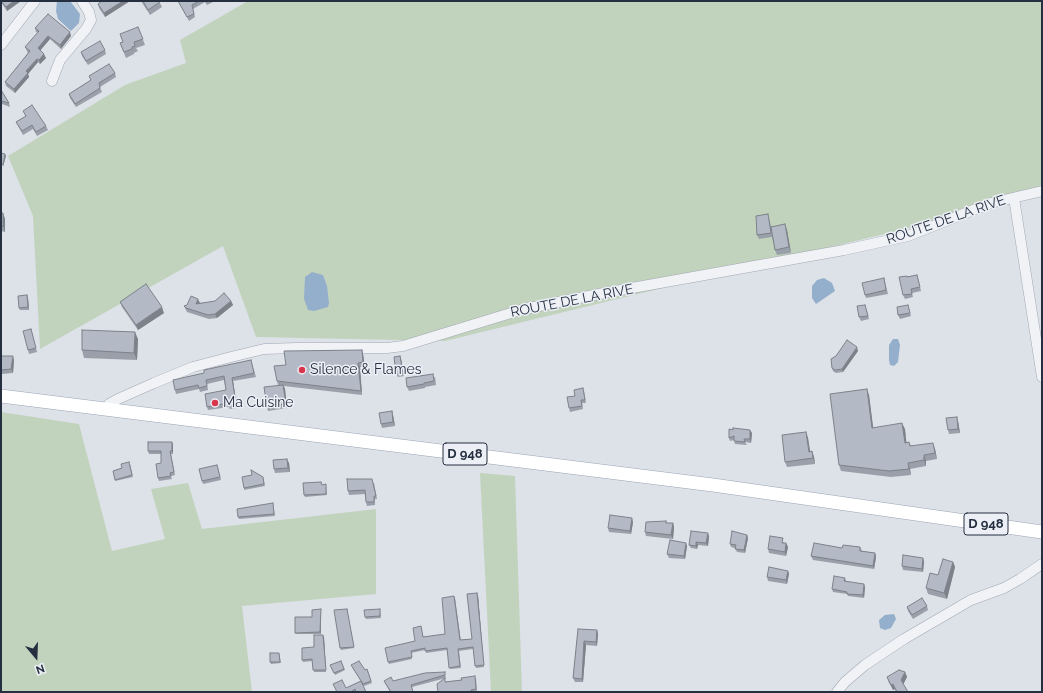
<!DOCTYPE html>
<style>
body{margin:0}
#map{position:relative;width:1043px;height:693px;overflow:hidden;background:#dde1e8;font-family:Raleway,sans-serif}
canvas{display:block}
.frame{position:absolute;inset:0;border:2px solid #252f40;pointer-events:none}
.north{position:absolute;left:16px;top:637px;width:40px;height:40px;-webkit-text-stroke:3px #ecf0f6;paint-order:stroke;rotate:161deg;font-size:11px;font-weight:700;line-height:16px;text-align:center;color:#252f40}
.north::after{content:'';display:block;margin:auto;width:14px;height:18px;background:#252f40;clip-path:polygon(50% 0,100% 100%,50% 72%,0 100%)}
</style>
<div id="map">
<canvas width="1043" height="693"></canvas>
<div class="frame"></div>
<div class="north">N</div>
</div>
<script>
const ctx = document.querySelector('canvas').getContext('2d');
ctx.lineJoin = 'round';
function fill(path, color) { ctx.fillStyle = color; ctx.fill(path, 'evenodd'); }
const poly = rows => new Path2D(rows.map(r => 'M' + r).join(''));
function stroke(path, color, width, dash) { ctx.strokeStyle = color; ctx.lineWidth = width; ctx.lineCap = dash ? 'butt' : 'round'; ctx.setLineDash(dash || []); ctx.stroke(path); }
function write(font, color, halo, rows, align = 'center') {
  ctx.font = font + ' Raleway,sans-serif'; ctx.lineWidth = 3; ctx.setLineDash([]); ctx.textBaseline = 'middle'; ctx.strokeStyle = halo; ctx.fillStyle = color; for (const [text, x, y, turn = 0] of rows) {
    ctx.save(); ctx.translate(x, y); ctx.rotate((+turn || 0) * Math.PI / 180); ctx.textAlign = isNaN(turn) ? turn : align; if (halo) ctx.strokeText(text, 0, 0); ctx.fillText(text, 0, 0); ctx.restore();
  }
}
const green = poly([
 [248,1,1042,1,1042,194,917,226,445,341,256,337,223,246,40,349,33,216,8,156,125,85,186,63,180,40],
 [1,412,79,424,112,551,165,539,151,489,188,483,202,529,376,509,376,594,242,606,252,692,1,692],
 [480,473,515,476,522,692,491,692]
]);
const water = poly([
 [57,1,70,1,80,14,79,23,71,31,58,19,56,11],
 [312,272,323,275,327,286,329,303,328,307,314,311,308,310,304,299,305,277],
 [824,278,832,283,835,291,816,304,812,298,812,286,817,280],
 [893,339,898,339,900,345,898,362,894,366,890,365,889,360,889,345],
 [894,614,896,619,891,628,885,630,880,628,879,620,885,615]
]);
const minor = poly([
 [1,45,35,1],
 [52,81,60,60,86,29,91,20,89,12,82,1],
 [1014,198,1042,377],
 [107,409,109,404,118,399,154,383,193,367,231,357,264,349,296,348,387,348,403,346,524,309,604,293,844,250,908,236,991,203,1042,191],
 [837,692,845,682,865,665,904,639,971,600,1004,588,1020,579,1042,564]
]);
const major = poly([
 [1,396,713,485,1042,532]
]);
const wall = poly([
 [1,1,21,1,7,11,1,2],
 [102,1,130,1,105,17,99,8,98,4],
 [141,1,159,1,162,7,150,15],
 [178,1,215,1,207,5,205,2,193,9,195,17,189,21],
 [138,27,145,45,136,48,138,51,134,53,134,54,126,58,120,43,123,42],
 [35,28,71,36,61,49,50,39,40,50,46,58,40,64,38,62,28,74,29,77,15,93,6,86,5,82,28,53,25,47,38,33,36,32],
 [105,50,106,54,88,65,82,56,81,52],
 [115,73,116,77,100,87,102,92,76,107,70,98,69,94,91,80,89,76],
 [1,90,9,103,10,107,2,104,1,106],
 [23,111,46,126,48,130,37,136,33,129,23,135,18,126,16,122,26,116],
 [1,213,3,213,5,219,5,232,1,231],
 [769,218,771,226,787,230,791,253,777,255,775,250,772,237,759,239,757,235],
 [917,275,921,291,912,293,913,297,905,299,903,295,907,277],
 [884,278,888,294,866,298,865,295],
 [27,295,28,298,29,310,20,310,19,308],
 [231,301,233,305,217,318,209,319,187,312,184,306,200,303,199,303],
 [120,302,164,313,138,330,122,307],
 [908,305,911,316,900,319,898,315],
 [866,308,869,319,861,321,859,317],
 [31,329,37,352,29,354,28,350],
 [138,339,137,360,84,358,82,350],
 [362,350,363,354,365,367,360,367,362,395,284,386,285,389,287,408,268,411,267,407,278,385,277,381,286,365],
 [858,351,843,372,836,373,833,371,832,368],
 [1,356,14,360,13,373,1,374],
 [400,356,401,359,404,376,398,377,396,374],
 [251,360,256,377,233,381,237,408,230,409,229,407,208,410,207,407,226,390,224,380,207,384,208,390,200,392,199,389,176,394,175,390,204,373],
 [435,377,436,385,425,387,425,388,409,391,407,387],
 [584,391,586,403,582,403,583,409,570,412,569,408,575,396],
 [869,395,873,428,905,429,906,442,909,442,911,446,935,449,937,459,926,461,926,466,910,469,911,475,891,477,841,471,839,465],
 [392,411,393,415,395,426,382,428,381,424],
 [958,421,960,433,949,434,948,430],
 [729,429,752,433,751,443,745,442,747,445,735,444,734,440,730,441,729,438],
 [806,432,808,438,810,452,812,451,814,457,815,464,787,467,785,462],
 [173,444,173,454,171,454,175,475,171,476,172,479,159,481,158,478,161,463,161,454,149,454,148,451],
 [289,463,290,472,275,473,274,469],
 [130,464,133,477,115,481,115,480,122,468],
 [218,468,221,480,203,484,202,481],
 [263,477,265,486,244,490,244,488],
 [374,483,377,499,375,499,375,505,367,506,366,502,365,494,349,495,348,491],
 [326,484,327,495,305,497,304,495,322,485],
 [273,503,275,516,239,519,238,517],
 [666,521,667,523,673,523,674,527,673,539,646,536,645,532],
 [633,522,631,534,609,532,608,528],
 [747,535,748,538,745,553,737,552,735,548,731,547,730,544],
 [709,536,708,546,698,545,697,549,691,548,689,545],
 [784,542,784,543,786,543,788,547,786,556,769,553,768,549],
 [687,546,685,559,669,558,667,554],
 [860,547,862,551,875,553,876,557,874,569,813,560,811,556,842,548],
 [923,558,924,562,923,572,903,570,902,566],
 [953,562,955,567,947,599,928,594,926,588,938,575],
 [788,571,789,574,787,584,768,581,767,577],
 [845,578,846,581,865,587,864,598,848,596,847,594,833,592,832,589],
 [478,595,484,667,476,668,473,649,459,651,461,668,450,669,447,650,426,653,425,650,411,653,412,659,389,664,388,662,415,641,421,626,423,637,445,634,454,596,460,640,472,639],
 [927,606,928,610,913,619,908,611,907,607],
 [347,609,354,648,341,650,340,648],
 [380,609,381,618,366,619,365,617],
 [321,611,321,634,296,634,295,633,312,617],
 [578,629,597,630,598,634,597,646,586,645,583,682,575,682,573,678],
 [323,635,324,637,326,672,314,672,312,661,303,662,302,660,314,647],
 [279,653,281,663,271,664,270,662],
 [341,661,345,670,335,675,330,665],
 [351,665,365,670,367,669,372,683,364,686,362,684,355,692,346,688,361,681],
 [905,672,907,677,903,684,908,692,896,692,895,689,893,690,889,683,887,677],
 [445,674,446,678,412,687,413,692,390,692,384,681,393,681],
 [476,678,477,691,472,692,438,692,445,681,445,682]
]);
const shadedWall = poly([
 [14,1,21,1,7,11,6,7],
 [123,1,130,1,105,17,104,13],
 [70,32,71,36,61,49,60,45],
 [48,36,50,39,39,52,38,48],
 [44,54,46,58,40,64,39,60],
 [37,59,38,62,28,74,29,77,15,93,14,89,26,71],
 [5,154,6,156,3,167,3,165],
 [3,213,5,219,5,232,3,226],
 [785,224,787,230,791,253,789,247],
 [27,295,28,298,29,310,28,307],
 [198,299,200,303,198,307,196,304],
 [231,301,233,305,217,318,215,314],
 [162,307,164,313,138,330,136,325],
 [135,332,138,339,137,360,134,353],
 [857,347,858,351,843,372,842,369],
 [362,350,363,354,365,367,363,362],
 [13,356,14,360,13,373,11,369],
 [400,356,401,359,404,376,403,373],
 [358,363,360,367,362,395,361,391],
 [232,378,233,381,237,408,236,404],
 [283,385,285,389,287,408,286,404],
 [867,389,869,395,874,434,872,428],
 [392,411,393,415,395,426,393,422],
 [957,417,958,421,960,433,958,429],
 [902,423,905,429,907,448,905,443],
 [750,430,752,433,751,443,750,439],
 [806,432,808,438,811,457,809,452],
 [172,442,173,444,173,454,172,451],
 [933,443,935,449,937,459,935,453],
 [812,451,814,457,815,464,813,458],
 [924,455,926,461,926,466,924,460],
 [287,459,289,463,290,472,288,468],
 [908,463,910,469,911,475,909,469],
 [632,518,633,522,631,534,630,531],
 [673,523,674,527,673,539,671,535],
 [708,533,709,536,708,546,706,543],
 [747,535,748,538,745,553,744,550],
 [696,542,698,545,697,549,696,546],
 [686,543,687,546,685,559,684,556],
 [786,543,788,547,786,556,785,552],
 [875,553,876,557,874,569,873,566],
 [923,558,924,562,923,572,922,569],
 [953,562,955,567,947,599,944,593],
 [788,571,789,574,787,584,786,580],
 [864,584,865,587,864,598,863,595],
 [477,593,478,595,484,667,484,665],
 [454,596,455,598,461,642,460,640],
 [321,609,321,634,320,632],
 [597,630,598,634,597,646,596,642],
 [323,635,324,637,326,672,326,670],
 [584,641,586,645,583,682,582,679],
 [905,672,907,677,903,685,901,680],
 [893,684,895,689,893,690,891,685]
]);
const building = poly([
 [1,1,14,1,6,7,1,1],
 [102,1,123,1,104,13,98,4,102,1],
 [143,1,159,1,160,2,148,10,143,1],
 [178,1,199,1,192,5,194,14,187,17,178,1],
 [48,14,70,32,60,45,48,36,38,48,44,54,39,60,37,59,26,71,28,73,14,89,5,82,30,51,25,47,39,31,35,28,48,14],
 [138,27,143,39,134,42,135,46,132,47,132,49,124,52,120,43,123,42,120,34,138,27],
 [100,41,105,50,86,61,81,52,100,41],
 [109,64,115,73,99,83,100,88,75,104,69,94,91,80,89,76,109,64],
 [1,90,9,103,1,101,1,90],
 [32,105,46,126,36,132,32,125,22,131,16,122,26,116,23,111,32,105],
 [1,153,5,154,3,165,1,164,1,153],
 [1,213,3,213,3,226,1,226,1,213],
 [768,214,771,233,757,235,756,216,768,214],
 [785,224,789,247,775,250,771,227,785,224],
 [917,275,920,287,911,289,912,294,903,295,899,277,907,276,907,277,917,275],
 [884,278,886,290,865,295,862,283,884,278],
 [146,284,162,307,136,325,120,302,146,284],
 [224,293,231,301,215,314,208,315,186,308,184,306,187,305,191,296,198,299,196,304,215,301,224,293],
 [27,295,28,307,19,308,18,296,27,295],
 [865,305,868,316,859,317,857,306,865,305],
 [908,305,910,313,898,315,897,307,908,305],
 [31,329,36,348,28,350,23,331,31,329],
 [82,330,135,332,134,353,82,350,82,330],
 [847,340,857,347,842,369,835,370,832,368,831,359,836,356,847,340],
 [362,350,363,362,358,363,361,391,277,381,274,366,286,365,284,351,362,350],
 [1,356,13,356,11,369,1,370,1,356],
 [400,356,403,373,396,374,394,357,400,356],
 [251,360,254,373,232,378,236,404,229,405,228,403,207,407,205,394,226,390,224,376,206,380,207,386,199,388,198,385,175,390,173,380,204,373,204,370,251,360],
 [433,374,434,381,424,383,424,384,407,387,406,378,433,374],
 [283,385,286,404,267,407,264,387,283,385],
 [583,388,585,400,581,400,582,406,569,408,567,397,575,396,574,390,583,388],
 [867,389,872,428,902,423,905,443,909,442,910,446,933,443,935,453,924,455,924,460,908,463,909,469,889,471,839,465,830,394,867,389],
 [392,411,393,422,381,424,379,413,392,411],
 [957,417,958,429,948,430,946,418,957,417],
 [733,428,750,430,750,439,744,439,745,442,734,441,734,436,729,438,729,429,733,430,733,428],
 [806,432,809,452,812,451,813,458,785,462,782,435,806,432],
 [148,442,172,442,172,451,170,451,174,472,170,473,171,476,158,478,156,464,161,463,161,451,148,451,148,442],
 [287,459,288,468,274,469,273,460,287,459],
 [129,462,132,475,115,480,113,471,122,468,121,464,129,462],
 [217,465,220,477,202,481,199,469,217,465],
 [251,470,263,477,264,484,244,488,242,477,252,475,251,470],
 [347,479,372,479,376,496,374,496,374,502,366,502,365,490,348,491,347,479],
 [321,482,322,485,326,484,326,494,304,495,303,483,321,482],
 [273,503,274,514,238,517,237,509,273,503],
 [610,515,632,518,630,531,608,528,610,515],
 [666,521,666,523,673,523,671,535,645,532,646,522,666,521],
 [691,531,708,533,706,543,696,542,696,546,689,545,691,531],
 [732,531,747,535,744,550,735,549,736,545,730,544,732,531],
 [770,536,783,538,782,543,786,543,785,552,768,549,770,536],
 [670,540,686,543,684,556,667,554,670,540],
 [814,543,842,548,843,545,860,547,860,551,875,553,873,566,811,556,814,543],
 [903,555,923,558,922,569,902,566,903,555],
 [943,559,953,562,944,593,926,588,930,573,938,575,943,559],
 [769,567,788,571,786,580,767,577,769,567],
 [834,576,845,578,844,581,864,584,863,595,847,594,847,592,832,589,834,576],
 [477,593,484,665,475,666,473,647,458,649,460,666,449,668,447,648,425,651,425,648,411,651,412,657,388,662,385,648,415,641,413,628,421,626,423,637,445,634,442,598,454,596,460,640,472,639,467,594,477,593],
 [922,598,927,606,912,615,907,607,922,598],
 [321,609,320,632,295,633,295,617,312,617,312,610,321,609],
 [347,609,354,647,340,648,334,610,347,609],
 [380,609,380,616,365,617,364,610,380,609],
 [578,629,597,630,596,642,584,641,582,679,573,678,578,629],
 [314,635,323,635,326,670,313,670,312,659,302,660,302,648,314,647,314,635],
 [270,653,279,653,280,662,270,662,270,653],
 [341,661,344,669,334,673,330,665,341,661],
 [359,661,365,670,367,669,371,681,363,684,351,665,359,661],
 [899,670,905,672,901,680,908,692,897,692,893,684,891,685,887,677,899,670],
 [445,672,445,675,411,685,413,692,391,692,384,681,391,677,393,681,425,673,445,672],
 [475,676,476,689,471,690,471,692,438,692,437,684,445,678,445,682,462,680,461,678,475,676],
 [342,680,346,688,361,681,366,692,356,692,355,689,351,692,337,692,333,684,342,680]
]);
const markers = [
 [302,370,4,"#d9354d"],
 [215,403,4,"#d9354d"]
];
const shields = [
 [465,454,44],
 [986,524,44]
];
const shieldNames = [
 ["D 948",465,454],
 ["D 948",986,524]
];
const streetNames = [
 ["ROUTE DE LA RIVE",946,220,-19],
 ["ROUTE DE LA RIVE",572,301,-11]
];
const poiNames = [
 ["Silence & Flames",310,370],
 ["Ma Cuisine",223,403]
];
fill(green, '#c2d3bd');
fill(water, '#94afcc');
stroke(minor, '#a2a8b2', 11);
stroke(major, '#9ba5b5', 14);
stroke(minor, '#f0f2f6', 10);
stroke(major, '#fff', 13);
fill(wall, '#9aa0a9');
fill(shadedWall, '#7d828a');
fill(building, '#b3bac5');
stroke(building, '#7d828a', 1);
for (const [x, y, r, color] of markers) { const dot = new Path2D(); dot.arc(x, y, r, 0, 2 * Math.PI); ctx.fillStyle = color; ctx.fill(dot); stroke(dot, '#ecf0f6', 1.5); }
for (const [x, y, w] of shields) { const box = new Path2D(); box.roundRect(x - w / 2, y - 11, w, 22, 3); ctx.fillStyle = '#ecf0f6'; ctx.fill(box); stroke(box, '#252f40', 1); }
write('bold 13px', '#252f40', null, shieldNames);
write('14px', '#252f40', '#ecf0f6', streetNames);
write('14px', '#252f40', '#ecf0f6', poiNames, 'left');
</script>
